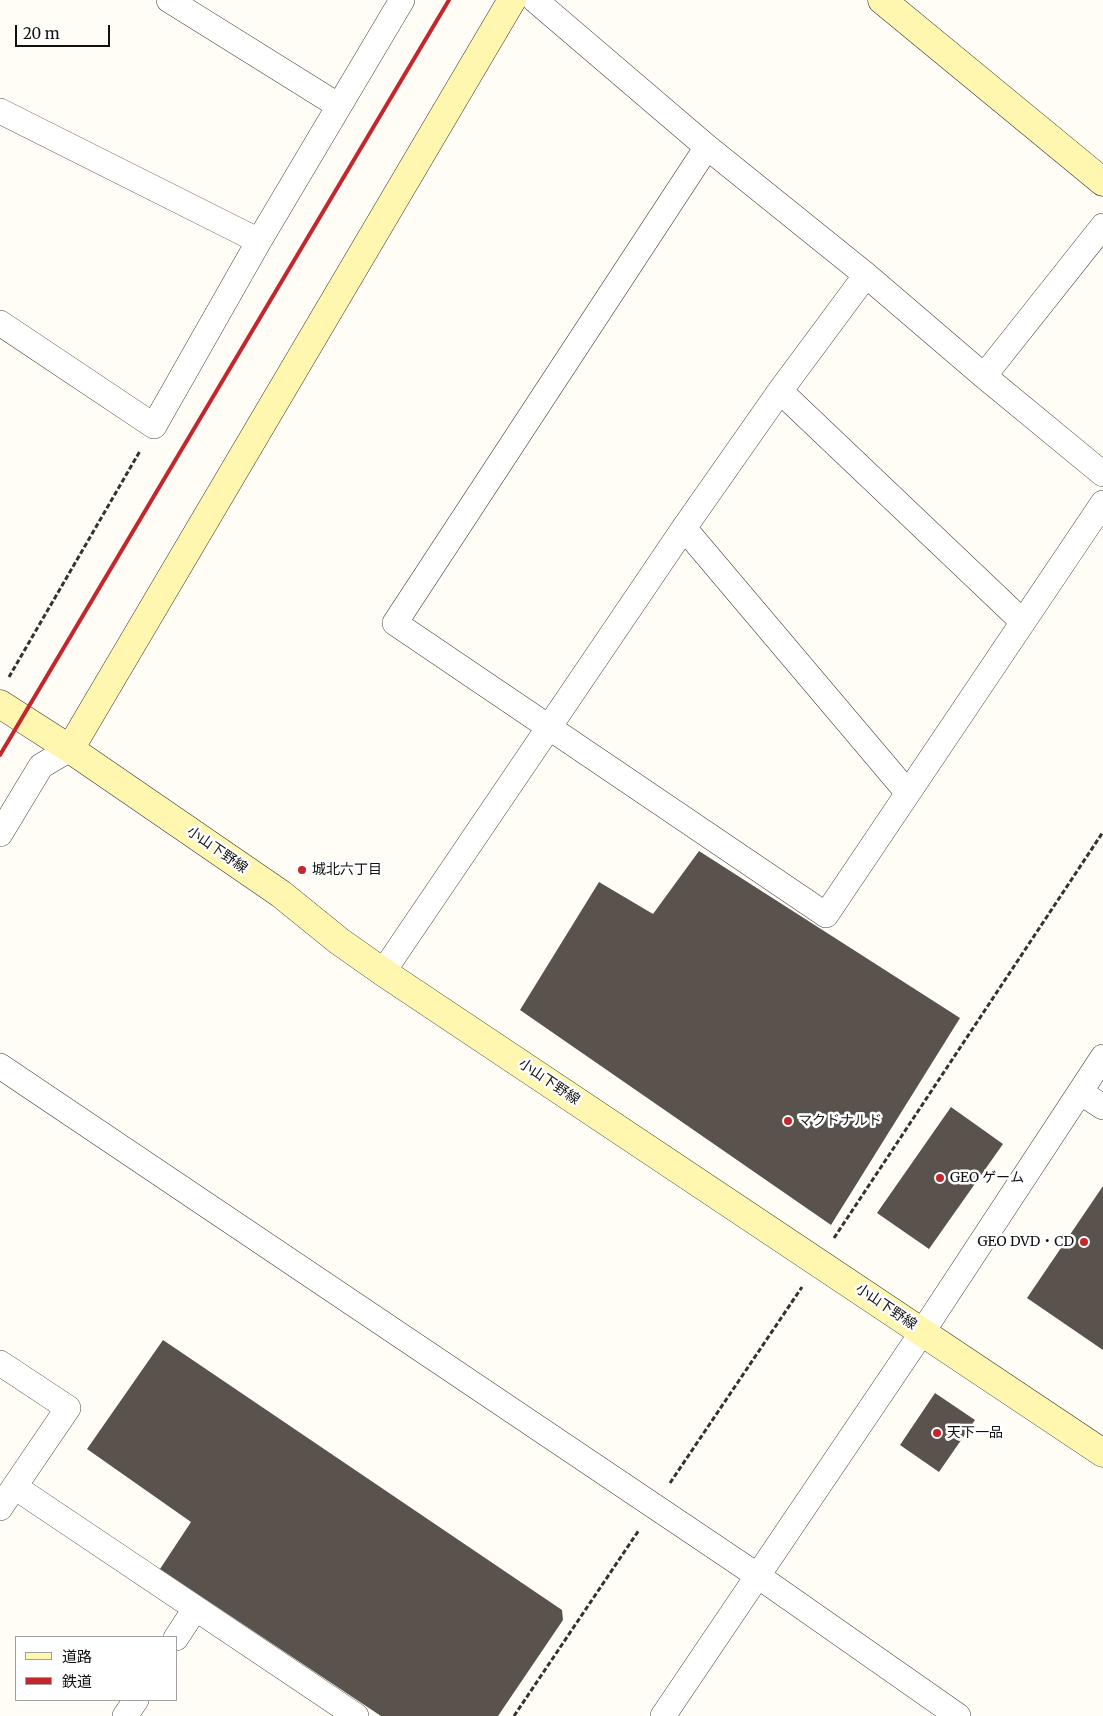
<!DOCTYPE html>
<meta charset="utf-8">
<style>
body{margin:0}
#map{position:relative;width:1103px;height:1716px;overflow:hidden;background:#fffdf5;font-family:Merriweather,"Noto Sans JP",serif}
canvas{display:block}
.legend{position:absolute;left:15px;top:1636px;width:162px;height:65px;box-sizing:border-box;background:#fff;border:1px solid #a0a0a0;margin:0;padding:6px 9px;list-style:none;font-size:15px;color:#111}
.legend li{display:flex;align-items:center;gap:10px;height:25px}
.legend b{width:25px;border:1px solid #a0a0a0}
.scale{position:absolute;left:15px;top:25px;width:95px;height:22px;box-sizing:border-box;border:2px solid #111;border-top:0;padding-left:6px;font-size:15px;line-height:18px;white-space:nowrap;color:#111;-webkit-text-stroke:4px #fff;paint-order:stroke}
</style>
<div id="map">
<canvas width="1103" height="1716"></canvas>
<ul class="legend">
<li><b style="height:6px;background:#fff6b0"></b>道路</li>
<li><b style="height:6px;background:#c4262e"></b>鉄道</li>
</ul>
<div class="scale">20 m</div>
</div>
<script>
const ctx = document.querySelector('canvas').getContext('2d');
ctx.lineJoin = 'round';
function fill(path, color) { ctx.fillStyle = color; ctx.fill(path, 'evenodd'); }
const poly = rows => new Path2D(rows.map(r => 'M' + r).join(''));
function stroke(path, color, width, dash) { ctx.strokeStyle = color; ctx.lineWidth = width; ctx.lineCap = dash ? 'butt' : 'round'; ctx.setLineDash(dash || []); ctx.stroke(path); }
function write(font, color, halo, rows, align = 'center') {
  ctx.font = font + ' Merriweather,"Noto Sans JP",serif'; ctx.lineWidth = 5; ctx.setLineDash([]); ctx.textBaseline = 'middle'; ctx.strokeStyle = halo; ctx.fillStyle = color; for (const [text, x, y, turn = 0] of rows) {
    ctx.save(); ctx.translate(x, y); ctx.rotate((+turn || 0) * Math.PI / 180); ctx.textAlign = isNaN(turn) ? turn : align; if (halo) ctx.strokeText(text, 0, 0); ctx.fillText(text, 0, 0); ctx.restore();
  }
}
const building = poly([
 [699,851,960,1018,831,1225,520,1010,599,882,653,914],
 [951,1107,1003,1144,929,1249,877,1213],
 [1103,1186,1103,1350,1027,1298],
 [163,1340,562,1610,563,1620,498,1716,381,1716,160,1569,191,1522,87,1449],
 [935,1393,975,1420,939,1472,900,1445]
]);
const path = poly([
 [9,677,140,451],
 [834,1238,1103,832],
 [670,1483,802,1287],
 [514,1716,639,1530]
]);
const street = poly([
 [169,0,339,106],
 [535,0,707,147,866,275,984,376,1103,474],
 [0,111,259,241],
 [707,147,395,623,826,915,1103,503],
 [0,323,154,426,259,241,402,0],
 [984,376,1103,226],
 [780,391,1023,622],
 [684,528,908,793],
 [0,834,41,766,70,749],
 [383,972,684,528,780,391,866,275],
 [0,1066,758,1576,958,1716],
 [1080,1092,1103,1107],
 [0,1363,68,1408,0,1508],
 [15,1487,356,1716],
 [176,1638,195,1609],
 [125,1716,136,1700],
 [663,1716,923,1331,1103,1057]
]);
const secondary = poly([
 [882,0,1103,182],
 [0,704,70,749,281,894,339,941,383,972,1103,1453],
 [70,749,512,0]
]);
const rail = poly([
 [0,755,449,0]
]);
const markers = [
 [302,870,5,"#c4262e"],
 [788,1121,5,"#c4262e"],
 [940,1178,5,"#c4262e"],
 [1084,1242,5,"#c4262e"],
 [937,1433,5,"#c4262e"]
];
const streetNames = [
 ["小山下野線",217,850,35],
 ["小山下野線",549,1082,34],
 ["小山下野線",886,1307,34]
];
const poiNames = [
 ["城北六丁目",312,870],
 ["マクドナルド",798,1121],
 ["GEO ゲーム",950,1178],
 ["GEO DVD・CD",1074,1242,"right"],
 ["天下一品",947,1433]
];
fill(building, '#5a524d');
stroke(street, '#444', 26);
stroke(secondary, '#333', 29);
stroke(path, '#333', 3, [5, 2.5]);
stroke(street, '#fff', 25);
stroke(secondary, '#fff6b0', 28);
stroke(rail, '#c4262e', 4);
for (const [x, y, r, color] of markers) { const dot = new Path2D(); dot.arc(x, y, r, 0, 2 * Math.PI); ctx.fillStyle = color; ctx.fill(dot); stroke(dot, '#fff', 2); }
write('14px', '#111', '#fff', streetNames);
write('14px', '#111', '#fff', poiNames, 'left');
</script>
